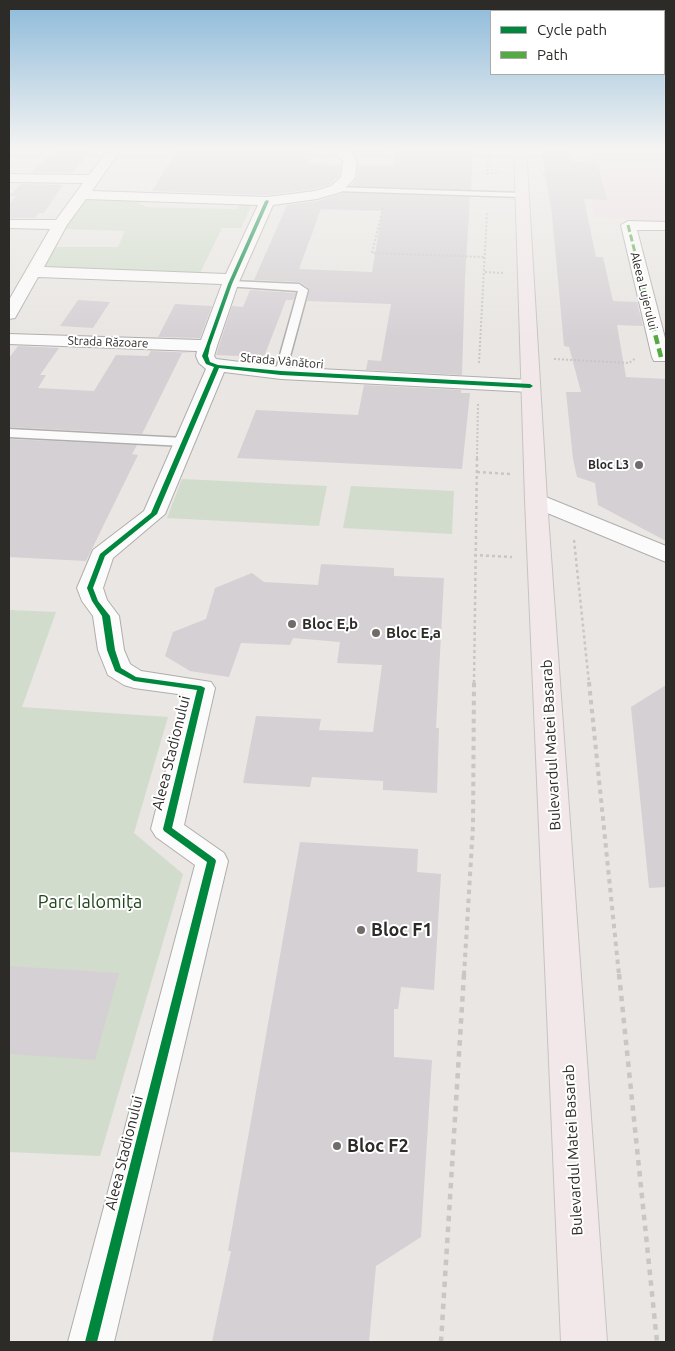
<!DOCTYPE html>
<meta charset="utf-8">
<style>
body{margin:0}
#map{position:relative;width:675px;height:1351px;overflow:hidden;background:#e9e6e3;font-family:Ubuntu,sans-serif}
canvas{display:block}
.frame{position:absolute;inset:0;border:10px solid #2d2b28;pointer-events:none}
.legend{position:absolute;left:490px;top:10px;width:175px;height:65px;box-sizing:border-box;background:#fff;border:1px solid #abaaa9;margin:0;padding:6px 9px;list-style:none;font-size:15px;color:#2d2b28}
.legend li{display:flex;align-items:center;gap:10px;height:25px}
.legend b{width:25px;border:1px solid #abaaa9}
</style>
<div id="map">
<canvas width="675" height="1351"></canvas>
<div class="frame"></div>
<ul class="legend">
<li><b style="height:6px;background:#00873e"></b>Cycle path</li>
<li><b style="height:6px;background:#54ab44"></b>Path</li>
</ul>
</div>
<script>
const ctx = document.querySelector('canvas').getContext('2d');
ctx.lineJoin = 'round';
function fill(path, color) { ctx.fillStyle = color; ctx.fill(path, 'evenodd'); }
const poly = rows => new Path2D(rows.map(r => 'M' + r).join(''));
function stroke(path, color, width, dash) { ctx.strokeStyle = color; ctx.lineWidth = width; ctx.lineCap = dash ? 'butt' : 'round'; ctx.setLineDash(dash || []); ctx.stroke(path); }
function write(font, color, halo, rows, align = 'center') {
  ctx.font = font + ' Ubuntu,sans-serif'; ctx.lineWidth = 4; ctx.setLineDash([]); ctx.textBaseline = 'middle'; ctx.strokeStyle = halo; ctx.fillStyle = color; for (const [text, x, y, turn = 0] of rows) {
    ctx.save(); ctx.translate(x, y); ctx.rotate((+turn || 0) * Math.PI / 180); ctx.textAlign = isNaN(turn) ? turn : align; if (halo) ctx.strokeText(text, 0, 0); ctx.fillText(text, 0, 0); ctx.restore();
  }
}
const education = poly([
 [584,149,666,151,666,224,628,222,625,218,594,217]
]);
const green = poly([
 [83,199,136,201,146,207,237,209,239,204,252,205,241,228,222,228,199,275,39,270,53,247,118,247,125,231,64,229],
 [182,479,327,486,319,526,167,518],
 [351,486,454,491,452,534,343,528],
 [9,610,56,612,22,707,168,717,134,833,183,874,100,1156,9,1152]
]);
const building = poly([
 [55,149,92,149,72,173,32,172],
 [177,149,315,149,308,164,341,165,339,176,330,184,315,189,267,195,152,191],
 [396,149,473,149,471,190,350,186,357,178,358,165,393,166],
 [541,149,571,149,572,161,597,162,607,200,584,199,596,257,603,257,613,301,637,302,643,326,617,325,626,377,666,379,666,541,598,505,595,483,577,477,573,459,566,392,581,392,569,347,564,346,552,215],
 [21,184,63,185,44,213,39,213,35,218,9,218,9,204,16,196,9,196],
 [343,193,470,197,465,279,462,375,366,370,368,360,381,361,391,304,307,301,310,289,300,282,254,280,287,205,317,201],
 [321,209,382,211,372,272,299,269],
 [250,290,296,293,293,300,286,300,264,357,216,355,232,306,243,307],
 [78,300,110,302,93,328,60,326],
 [175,304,212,306,200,338,158,337],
 [18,346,59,348,40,375,46,375,38,388,94,391,116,355,148,356,151,351,195,353,182,353,142,434,9,427,9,358],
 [364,385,461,390,461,393,470,393,462,469,237,458,256,410,358,415],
 [9,439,137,445,132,454,138,455,86,561,9,557],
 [321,564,394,568,394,576,444,578,436,728,439,728,437,793,383,790,383,781,312,777,310,787,243,783,256,716,321,719,319,730,373,732,382,665,337,663,340,642,293,638,290,645,241,643,229,677,190,671,165,656,173,632,206,619,215,588,252,573,264,582,318,585],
 [666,685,666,887,649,888,631,707],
 [300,842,418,849,417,872,441,874,434,990,401,987,398,1009,394,1009,394,1057,432,1060,421,1237,376,1266,369,1342,212,1342,231,1251,228,1251],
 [9,966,119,973,95,1060,9,1054]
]);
const pathFar3 = poly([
 [487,173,499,173],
 [487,175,489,149],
 [543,175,580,176,578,149],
 [383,208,372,253,485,257],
 [485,272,504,273],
 [554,359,629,363,636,358],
 [479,363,487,212],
 [477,458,478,404]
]);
const pathFar2 = poly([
 [477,472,510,474],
 [574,540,589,683],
 [474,555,512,557],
 [474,683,477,457]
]);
const pathFar1 = poly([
 [589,682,619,975],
 [464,975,473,826,474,682]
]);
const path = poly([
 [619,974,657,1342],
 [441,1342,464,974]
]);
const lane = poly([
 [347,149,385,149,381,151,351,151,347,149],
 [333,187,521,193,525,195,521,197,336,191,333,191,333,187],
 [230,281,299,284,308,290,285,375,281,376,275,373,298,291,227,286,225,284,230,281],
 [9,429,184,438,190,442,184,446,9,437,9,429]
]);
const street = poly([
 [109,149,121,149,92,191,267,197,315,191,331,186,341,177,343,161,329,149,344,149,351,152,357,161,355,178,341,192,317,199,273,205,238,284,217,346,214,356,216,359,281,367,530,380,537,382,540,386,537,390,530,392,281,379,224,372,165,514,113,558,103,588,107,600,119,616,124,650,130,664,141,671,211,682,215,688,184,825,224,853,228,861,114,1342,68,1342,195,865,156,837,151,829,185,695,134,688,124,685,108,675,98,650,93,616,82,601,77,588,93,550,144,511,206,369,199,363,196,356,197,351,9,344,9,334,201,340,222,284,38,277,15,318,9,319,9,300,50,229,9,228,9,220,56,220,83,183,9,182,9,174,89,175,109,149],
 [86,199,258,205,226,274,44,267,67,225,86,199],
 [628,221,666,222,666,230,637,230,666,342,666,361,654,361,652,357,621,225,628,221],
 [536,493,666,546,666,562,528,505,525,500,528,495,536,493]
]);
const primary = poly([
 [514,149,526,149,547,500,607,1342,561,1342,525,500,514,149]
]);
const quietFar1 = poly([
 [628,225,643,284]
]);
const quiet = poly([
 [642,283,661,357]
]);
const cycleway = poly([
 [267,200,269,201,232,284,210,346,208,356,210,362,218,365,281,371,530,384,533,386,530,388,281,375,219,368,157,514,105,556,93,588,98,601,110,616,115,650,121,668,136,677,201,686,205,688,172,828,215,859,216,861,97,1342,85,1342,207,862,164,831,163,829,197,690,134,681,115,671,107,650,102,616,92,601,87,588,100,554,151,513,214,367,206,364,202,356,206,346,228,284,265,201,267,200]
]);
const markers = [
 [639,465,5,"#6f6c69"],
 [292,624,5,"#6f6c69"],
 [376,633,5,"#6f6c69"],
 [361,930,5,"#6f6c69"],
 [337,1146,5,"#6f6c69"]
];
const farStreetnames = [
 ["Aleea Lujerului",644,291,76],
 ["Strada Răzoare",108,342,2],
 ["Strada Vânători",282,361,5]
];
const farPoinames = [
 ["Bloc L3",629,465]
];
const poiNames = [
 ["Bloc E,b",302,624],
 ["Bloc E,a",386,633]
];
const streetNames = [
 ["Bulevardul Matei Basarab",551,745,-93],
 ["Aleea Stadionului",171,753,-76],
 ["Bulevardul Matei Basarab",573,1150,-93],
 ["Aleea Stadionului",124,1153,-76]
];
const nearParknames = [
 ["Parc Ialomița",90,902]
];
const nearPoinames = [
 ["Bloc F1",371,930],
 ["Bloc F2",347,1146]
];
fill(education, '#ecdde0');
fill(green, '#d1dccc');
fill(building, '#d5d0d4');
stroke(lane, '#b0aeac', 3);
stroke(street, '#b0aeac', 2);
stroke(primary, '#c5c4c2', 2);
stroke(pathFar3, '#c8c7c5', 2, [2, 2]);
stroke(pathFar2, '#c8c7c5', 2.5, [3, 3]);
stroke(pathFar1, '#c8c7c5', 4, [4.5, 4.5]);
stroke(path, '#c8c7c5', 4.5, [5.5, 5.5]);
fill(lane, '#fcfbfb');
fill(street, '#fcfbfb');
fill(primary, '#f2e8ea');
stroke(quietFar1, '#54ab44', 3, [7, 3]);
stroke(quiet, '#54ab44', 4.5, [9, 4.5]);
fill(cycleway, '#00873e');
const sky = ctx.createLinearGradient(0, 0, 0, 338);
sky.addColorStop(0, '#8dbada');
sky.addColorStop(0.44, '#f5f4f2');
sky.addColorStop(1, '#f5f4f200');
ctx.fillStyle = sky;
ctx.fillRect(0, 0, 675, 338);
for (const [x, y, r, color] of markers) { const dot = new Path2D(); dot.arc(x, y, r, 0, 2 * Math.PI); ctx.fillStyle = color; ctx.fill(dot); stroke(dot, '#fff', 2); }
write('12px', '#2d2b28', '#fff', farStreetnames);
write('bold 12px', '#2d2b28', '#fff', farPoinames, 'right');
write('bold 15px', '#2d2b28', '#fff', poiNames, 'left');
write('15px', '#2d2b28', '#fff', streetNames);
write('18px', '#21451c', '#fff', nearParknames);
write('bold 18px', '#2d2b28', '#fff', nearPoinames, 'left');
</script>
